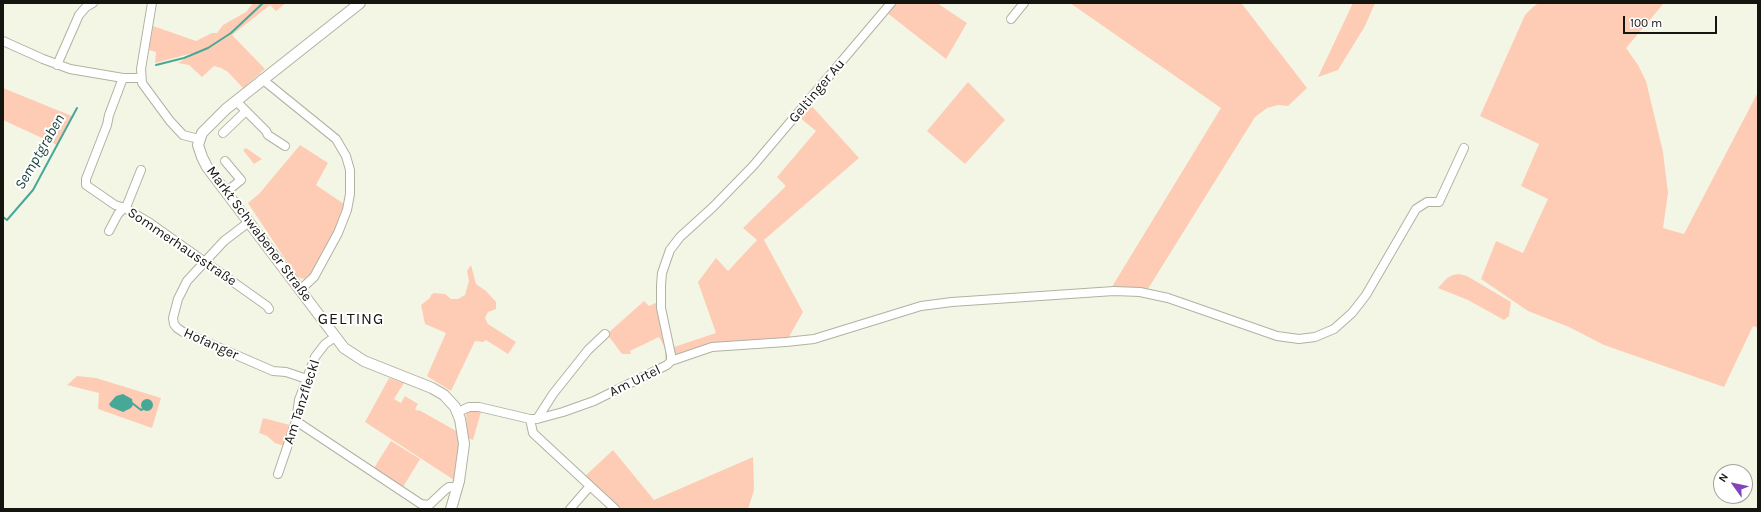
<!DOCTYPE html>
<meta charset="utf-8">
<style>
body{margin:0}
#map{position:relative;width:1761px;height:512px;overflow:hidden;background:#f4f6e5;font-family:Karla,sans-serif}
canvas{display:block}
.frame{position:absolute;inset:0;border:4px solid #14150f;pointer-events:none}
.north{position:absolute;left:1713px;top:464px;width:40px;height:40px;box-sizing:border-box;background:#fff;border:1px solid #a1a19f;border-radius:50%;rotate:303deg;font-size:11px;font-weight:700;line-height:16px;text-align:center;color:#14150f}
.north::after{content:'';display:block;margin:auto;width:14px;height:18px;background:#8244ba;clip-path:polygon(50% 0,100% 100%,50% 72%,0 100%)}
.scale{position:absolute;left:1623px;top:16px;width:94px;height:18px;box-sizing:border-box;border:2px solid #14150f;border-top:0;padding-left:5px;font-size:12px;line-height:14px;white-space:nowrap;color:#14150f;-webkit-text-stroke:3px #fff;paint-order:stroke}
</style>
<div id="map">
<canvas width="1761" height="512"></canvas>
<div class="frame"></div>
<div class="north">N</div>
<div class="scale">100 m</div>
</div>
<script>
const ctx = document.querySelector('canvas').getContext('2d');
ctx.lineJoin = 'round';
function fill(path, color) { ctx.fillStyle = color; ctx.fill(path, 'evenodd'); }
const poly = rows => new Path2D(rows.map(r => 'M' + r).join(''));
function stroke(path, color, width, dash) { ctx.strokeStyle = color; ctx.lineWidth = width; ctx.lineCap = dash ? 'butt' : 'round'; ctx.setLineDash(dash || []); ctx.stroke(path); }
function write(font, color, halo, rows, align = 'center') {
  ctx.font = font + ' Karla,sans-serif'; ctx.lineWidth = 4; ctx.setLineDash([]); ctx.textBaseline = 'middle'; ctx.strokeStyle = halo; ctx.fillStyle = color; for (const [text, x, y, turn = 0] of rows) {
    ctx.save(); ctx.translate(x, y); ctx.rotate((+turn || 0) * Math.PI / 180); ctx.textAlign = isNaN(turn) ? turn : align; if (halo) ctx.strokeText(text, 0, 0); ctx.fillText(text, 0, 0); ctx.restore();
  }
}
const green = poly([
 [253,3,286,3,276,11,270,5,232,35,265,69,243,88,228,72,221,68,214,66,202,77,189,65,178,63,193,54,195,45,193,53,155,63,156,52,149,50,153,26,196,41,212,33,217,33,223,25,246,12],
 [893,3,937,3,967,23,946,59,886,12],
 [1070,3,1242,3,1242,4,1307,88,1288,106,1278,105,1267,108,1255,117,1146,292,1110,290,1221,108],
 [1353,3,1375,3,1365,26,1338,70,1318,77],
 [1539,3,1664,3,1626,48,1638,65,1646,81,1663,152,1668,193,1663,228,1684,234,1758,92,1758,328,1753,326,1724,387,1604,345,1569,327,1528,311,1481,279,1496,241,1523,253,1548,199,1521,186,1539,144,1480,116,1525,15,1534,6],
 [968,82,1005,120,965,164,927,131],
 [3,88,72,116,57,145,3,120],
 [809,103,859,158,764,240,803,312,786,342,762,342,678,357,675,353,674,347,716,333,698,282,716,258,728,271,757,240,743,228,786,186,777,177,816,131,799,117],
 [300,145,328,163,316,185,347,206,340,223,314,272,304,279,297,277,248,203,259,194],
 [246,148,262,159,254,164,243,150],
 [471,265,476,284,486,291,496,302,496,309,488,312,485,318,488,324,516,342,508,354,486,340,483,342,475,341,451,391,427,376,446,333,425,324,421,305,430,298,431,295,434,293,445,294,451,299,458,299,465,295,469,281,467,271],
 [1459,274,1467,276,1511,302,1509,316,1504,320,1468,300,1438,288,1447,278,1453,275],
 [644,301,649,306,658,302,667,358,665,359,665,348,659,337,630,351,631,354,622,354,607,334],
 [77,376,96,378,161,398,152,428,98,409,99,393,67,385],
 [389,378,404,383,394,399,401,403,405,396,418,404,415,409,418,411,419,410,458,432,459,447,454,480,365,422],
 [468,411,481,412,473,440,468,438,466,414],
 [263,418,290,425,284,446,275,443,267,436,259,433],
 [391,441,420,459,403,487,374,468],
 [613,450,654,500,753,457,754,490,748,509,619,509,607,497,582,479]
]);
const water = poly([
 [123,394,132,399,133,405,131,408,123,412,111,407,109,404,116,396],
 '141 405a6 6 0 1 1 12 0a6 6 0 1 1-12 0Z'
]);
const stream = poly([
 [156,65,184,58,208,48,231,33,263,3],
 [3,217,7,220,33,190,77,108],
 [132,403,141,410,143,409]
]);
const minor = poly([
 [152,3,141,69,142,83,170,121,183,135,199,139],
 [1011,19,1024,3],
 [3,41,43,59,70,69,123,78,140,78],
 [57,65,79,15,86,7,93,3],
 [123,78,109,115,107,125,86,179,86,185,115,205,125,208,150,223,267,306,269,309],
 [262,79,336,139,346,156,350,170,350,194,347,210,338,233,314,277,300,290],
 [236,101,266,131,268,135,285,146],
 [223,133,246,111],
 [225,161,241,180,226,192],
 [249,222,224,241,187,281,178,299,173,318,174,324,177,328,183,332,273,371,286,372,307,379],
 [109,231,118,214,127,205,141,170],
 [671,361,712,347,786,342,814,339,921,306,952,302,1114,291,1140,292,1168,298,1277,336,1299,339,1315,337,1334,329,1352,313,1366,295,1416,209,1427,202,1439,202,1464,148],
 [458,412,469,407,479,407,530,419,537,419,563,412,594,401,667,365,671,361,671,355,661,308,661,285,662,273,670,250,680,237,713,207,753,166,891,3],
 [530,419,533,433,615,509],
 [537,419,553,394,588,350,605,334],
 [296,421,421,504,429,505],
 [278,474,296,421,299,400,315,357,325,344,335,337],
 [426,508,445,490,449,487,457,487],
 [570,509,590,486]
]);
const major = poly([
 [360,3,226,109,202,133,198,145,202,157,207,167,344,348,364,361,432,388,444,395,455,407,460,419,464,444,459,481,451,509]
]);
const streetNames = [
 ["Geltinger Au",817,91,-50],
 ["Markt Schwabener Straße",259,234,53],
 ["Sommerhausstraße",182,247,34],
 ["Hofanger",211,344,24],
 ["Am Urtel",635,381,-26],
 ["Am Tanzfleckl",302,402,-72]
];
const waterNames = [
 ["Semptgraben",40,152,-60]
];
const quarterNames = [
 ["GELTING",351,319]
];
fill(green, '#feccb5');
fill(water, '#48a898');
stroke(stream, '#48a898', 2);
stroke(minor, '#b0b2a2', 10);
stroke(major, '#b0b2a2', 12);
stroke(minor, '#fff', 8);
stroke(major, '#fff', 10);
write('14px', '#14150f', '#fff', streetNames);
write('italic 15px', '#133f38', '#fff', waterNames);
ctx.letterSpacing = '1px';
write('16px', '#14150f', '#fff', quarterNames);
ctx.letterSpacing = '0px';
</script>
